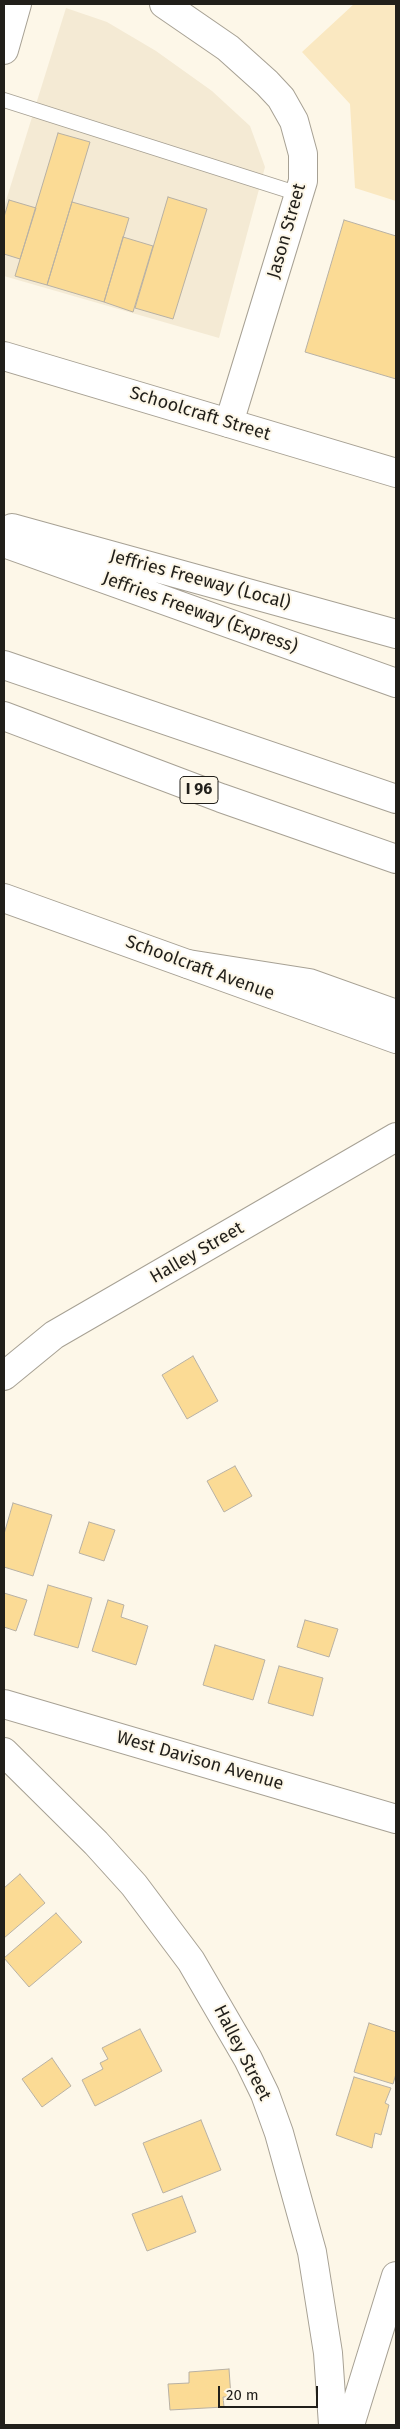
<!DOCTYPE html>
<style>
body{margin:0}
#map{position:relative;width:400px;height:2429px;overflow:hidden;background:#fdf7e8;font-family:"Fira Sans",sans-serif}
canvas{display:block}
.frame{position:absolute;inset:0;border:5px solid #211f1a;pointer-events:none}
.scale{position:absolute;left:218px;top:2386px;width:100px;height:22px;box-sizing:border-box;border:2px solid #211f1a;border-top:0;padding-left:6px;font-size:15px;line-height:18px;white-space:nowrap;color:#211f1a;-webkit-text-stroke:4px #fdf7e8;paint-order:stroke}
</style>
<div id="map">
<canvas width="400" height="2429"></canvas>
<div class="frame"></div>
<div class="scale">20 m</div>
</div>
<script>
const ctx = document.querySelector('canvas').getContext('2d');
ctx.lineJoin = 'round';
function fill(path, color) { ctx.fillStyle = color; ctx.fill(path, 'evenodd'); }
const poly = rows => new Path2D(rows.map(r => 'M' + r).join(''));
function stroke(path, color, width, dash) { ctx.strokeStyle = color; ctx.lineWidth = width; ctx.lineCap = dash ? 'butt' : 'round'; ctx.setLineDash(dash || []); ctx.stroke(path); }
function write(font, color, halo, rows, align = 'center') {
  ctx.font = font + ' "Fira Sans",sans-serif'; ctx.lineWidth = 4; ctx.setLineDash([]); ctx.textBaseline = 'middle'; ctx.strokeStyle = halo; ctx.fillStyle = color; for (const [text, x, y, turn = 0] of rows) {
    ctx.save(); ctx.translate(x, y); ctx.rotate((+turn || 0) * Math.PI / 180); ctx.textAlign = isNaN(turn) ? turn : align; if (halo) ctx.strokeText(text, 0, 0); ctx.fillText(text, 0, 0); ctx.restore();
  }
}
const built = poly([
 [66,8,107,22,156,51,212,91,250,126,265,167,219,338,4,276,4,207]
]);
const green = poly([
 [354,4,396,4,396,201,355,188,350,104,302,52]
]);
const building = poly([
 [58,133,90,142,47,285,15,276,58,133],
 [168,197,207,209,173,319,135,308,168,197],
 [9,200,36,208,20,259,4,254,4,217,9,200],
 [72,202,129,218,104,302,47,285,72,202],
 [344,220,396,236,396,379,305,352,344,220],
 [123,237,153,246,133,312,104,302,123,237],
 [193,1356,218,1401,187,1419,162,1375,193,1356],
 [235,1466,252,1496,224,1512,207,1481,235,1466],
 [13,1503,52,1515,33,1576,4,1567,4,1534,13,1503],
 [89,1522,115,1530,104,1561,79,1553,89,1522],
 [48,1585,92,1598,78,1648,34,1635,48,1585],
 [4,1593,27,1600,16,1631,4,1627,4,1593],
 [108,1600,124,1605,121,1617,148,1626,136,1665,92,1651,108,1600],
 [305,1620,338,1629,329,1657,297,1647,305,1620],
 [215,1645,265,1660,253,1700,203,1685,215,1645],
 [279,1666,323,1678,313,1716,268,1703,279,1666],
 [20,1874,45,1903,4,1938,4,1888,20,1874],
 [56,1913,82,1942,29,1987,4,1958,56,1913],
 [369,2023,396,2032,396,2074,393,2084,354,2072,369,2023],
 [140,2029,162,2071,95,2106,82,2080,103,2069,100,2063,108,2059,102,2048,140,2029],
 [52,2058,71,2086,42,2107,22,2079,52,2058],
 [354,2077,391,2088,385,2103,389,2105,381,2135,375,2133,372,2148,336,2135,354,2077],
 [201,2120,221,2170,163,2193,143,2143,201,2120],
 [182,2196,196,2232,147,2251,132,2214,182,2196],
 [229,2369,231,2397,223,2397,224,2407,170,2410,168,2384,189,2383,189,2372,229,2369]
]);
const lane = poly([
 [4,100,299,194]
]);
const street = poly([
 [164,4,228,48,267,83,281,98,294,121,303,154,303,181,229,423],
 [4,50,17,4],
 [4,1376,54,1335,396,1137],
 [4,1704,396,1819],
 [4,1752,96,1843,134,1885,191,1961,248,2059,265,2094,279,2133,312,2252,328,2353,333,2425],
 [350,2425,396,2276]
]);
const secondary = poly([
 [4,356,396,473],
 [4,898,396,1039]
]);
const highway = poly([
 [12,528,396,634],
 [4,543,396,683],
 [4,665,396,799],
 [4,716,221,798,396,859],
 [188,964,309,983,396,1014]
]);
const shields = [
 [199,790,38]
];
const shieldNames = [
 ["I 96",199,790]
];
const streetNames = [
 ["Jason Street",287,231,-74],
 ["Schoolcraft Street",200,414,17],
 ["Jeffries Freeway (Local)",200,580,15],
 ["Jeffries Freeway (Express)",200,613,20],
 ["Schoolcraft Avenue",200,968,20],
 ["Halley Street",197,1253,-30],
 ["West Davison Avenue",200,1761,16],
 ["Halley Street",242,2053,63]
];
fill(built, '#f4ead4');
fill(green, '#fae8c1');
fill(building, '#fbdb95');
stroke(building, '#b8b1a4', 1);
stroke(lane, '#a7a194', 16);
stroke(street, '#a7a194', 30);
stroke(secondary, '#a7a194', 30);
stroke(highway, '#a7a194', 30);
stroke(lane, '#fff', 14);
stroke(street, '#fff', 28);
stroke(secondary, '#fff', 28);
stroke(highway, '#fff', 28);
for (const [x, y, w] of shields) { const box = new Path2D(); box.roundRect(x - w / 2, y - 13.5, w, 27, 4); ctx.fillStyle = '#fdf7e8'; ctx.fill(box); stroke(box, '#211f1a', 1); }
write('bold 16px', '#211f1a', null, shieldNames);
write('18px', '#211f1a', '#fdf7e8', streetNames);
</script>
